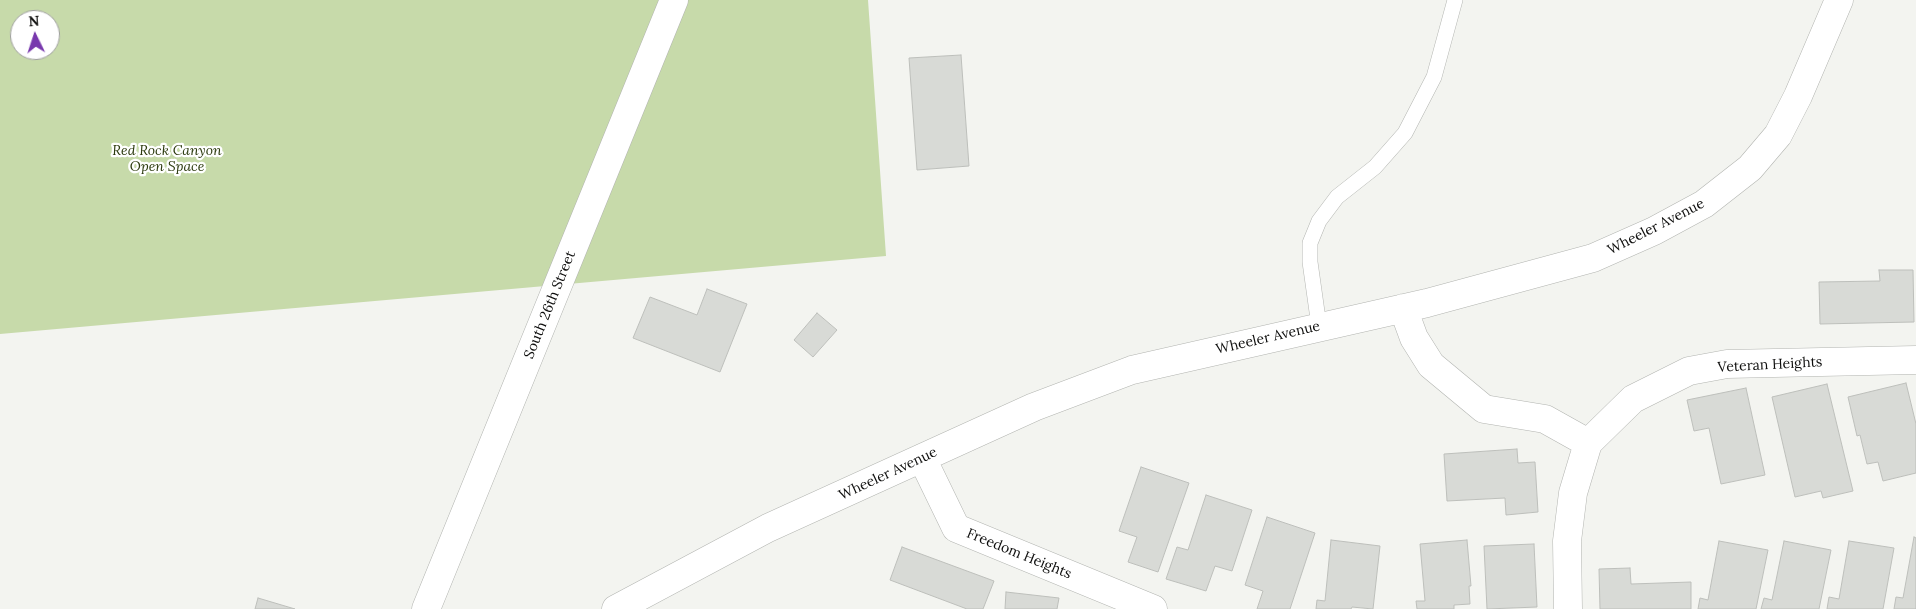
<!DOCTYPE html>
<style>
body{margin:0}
#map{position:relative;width:1916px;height:609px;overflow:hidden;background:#f3f4f0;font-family:Lora,serif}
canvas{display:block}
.north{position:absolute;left:10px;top:10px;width:50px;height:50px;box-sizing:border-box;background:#fff;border:1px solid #9e9e9e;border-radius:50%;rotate:356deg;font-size:14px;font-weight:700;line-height:20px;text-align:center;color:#0d0d0c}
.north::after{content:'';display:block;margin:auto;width:18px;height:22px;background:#7838ad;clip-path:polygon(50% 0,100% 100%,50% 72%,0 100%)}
</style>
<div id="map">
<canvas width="1916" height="609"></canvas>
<div class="north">N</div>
</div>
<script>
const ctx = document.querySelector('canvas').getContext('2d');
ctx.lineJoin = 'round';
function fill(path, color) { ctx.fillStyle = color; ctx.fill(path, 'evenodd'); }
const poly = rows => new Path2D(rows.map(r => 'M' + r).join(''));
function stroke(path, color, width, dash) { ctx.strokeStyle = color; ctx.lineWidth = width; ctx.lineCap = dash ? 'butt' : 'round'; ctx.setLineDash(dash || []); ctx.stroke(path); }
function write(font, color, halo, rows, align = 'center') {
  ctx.font = font + ' Lora,serif'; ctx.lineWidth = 4.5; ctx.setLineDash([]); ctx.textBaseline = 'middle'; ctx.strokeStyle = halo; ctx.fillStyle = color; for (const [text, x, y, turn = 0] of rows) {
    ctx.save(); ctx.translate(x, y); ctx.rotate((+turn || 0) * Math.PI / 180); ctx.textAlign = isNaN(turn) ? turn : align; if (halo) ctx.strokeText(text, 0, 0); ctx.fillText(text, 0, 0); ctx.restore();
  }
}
const green = poly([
 [0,0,868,0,886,256,0,334],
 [20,20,50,20,50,50,20,50]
]);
const building = poly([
 [961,55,969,166,917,170,909,58,961,55],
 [1879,270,1913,270,1914,322,1820,324,1819,282,1880,281,1879,270],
 [707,289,747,304,720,372,633,338,650,297,697,315,707,289],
 [817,313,837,330,813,357,794,340,817,313],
 [1906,383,1916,424,1916,473,1883,481,1878,462,1867,464,1860,435,1857,436,1848,397,1906,383],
 [1827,384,1853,491,1823,498,1821,491,1795,497,1772,397,1827,384],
 [1746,388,1765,475,1721,484,1709,428,1694,431,1687,400,1746,388],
 [1517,449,1518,463,1535,462,1538,512,1506,515,1505,498,1447,501,1444,454,1517,449],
 [1141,467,1189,483,1158,572,1128,562,1137,537,1119,531,1141,467],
 [1206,495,1252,510,1232,571,1215,566,1206,591,1166,579,1177,547,1188,550,1206,495],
 [1267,517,1315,533,1290,609,1257,609,1263,591,1245,585,1267,517],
 [1914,537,1916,538,1916,609,1894,609,1896,597,1903,598,1914,537],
 [1331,540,1380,546,1373,609,1352,607,1351,609,1316,609,1317,600,1325,601,1331,540],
 [1467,540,1471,586,1469,586,1470,604,1454,605,1454,609,1417,609,1416,601,1425,601,1420,544,1467,540],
 [1719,541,1768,550,1756,609,1698,609,1700,598,1708,600,1719,541],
 [1784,541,1831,550,1819,609,1761,609,1764,598,1772,600,1784,541],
 [1849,541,1894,548,1883,609,1827,609,1829,597,1839,599,1849,541],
 [1534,544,1537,607,1487,609,1484,546,1534,544],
 [902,547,994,581,983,609,967,609,890,580,902,547],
 [1630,568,1631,584,1691,582,1691,609,1600,609,1599,569,1630,568],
 [1006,592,1059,598,1057,609,1005,609,1006,592],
 [258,598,295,609,255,609,258,598]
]);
const lane = poly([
 [1319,326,1310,262,1310,243,1319,221,1337,197,1375,167,1405,133,1434,77,1455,0]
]);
const street = poly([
 [1403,308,1414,338,1431,365,1484,409,1545,419,1588,443],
 [922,458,956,528,1153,609],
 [616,609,768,528,1034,407,1132,370,1427,303,1593,258,1654,231,1704,204,1750,168,1778,135,1798,96,1839,0],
 [1568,609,1567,541,1573,493,1588,443,1633,399,1689,371,1727,364,1916,360]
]);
const secondary = poly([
 [426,609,674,0]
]);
const parkNames = [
 ["Red Rock Canyon",167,151],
 ["Open Space",167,167]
];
const streetNames = [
 ["Wheeler Avenue",1656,227,-27],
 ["South 26th Street",550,305,-68],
 ["Wheeler Avenue",1268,338,-13],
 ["Veteran Heights",1770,365,-3],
 ["Wheeler Avenue",888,474,-25],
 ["Freedom Heights",1019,554,22]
];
fill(green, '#c7daaa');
fill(building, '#d8dad6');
stroke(building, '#bdbfbb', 1);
stroke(lane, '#b2b4b0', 16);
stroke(street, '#b2b4b0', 29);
stroke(secondary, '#b2b4b0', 29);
stroke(lane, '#fff', 15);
stroke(street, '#fff', 28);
stroke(secondary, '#fff', 28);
write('italic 14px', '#2d3b0f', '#fff', parkNames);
write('14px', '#0d0d0c', '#fff', streetNames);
</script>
